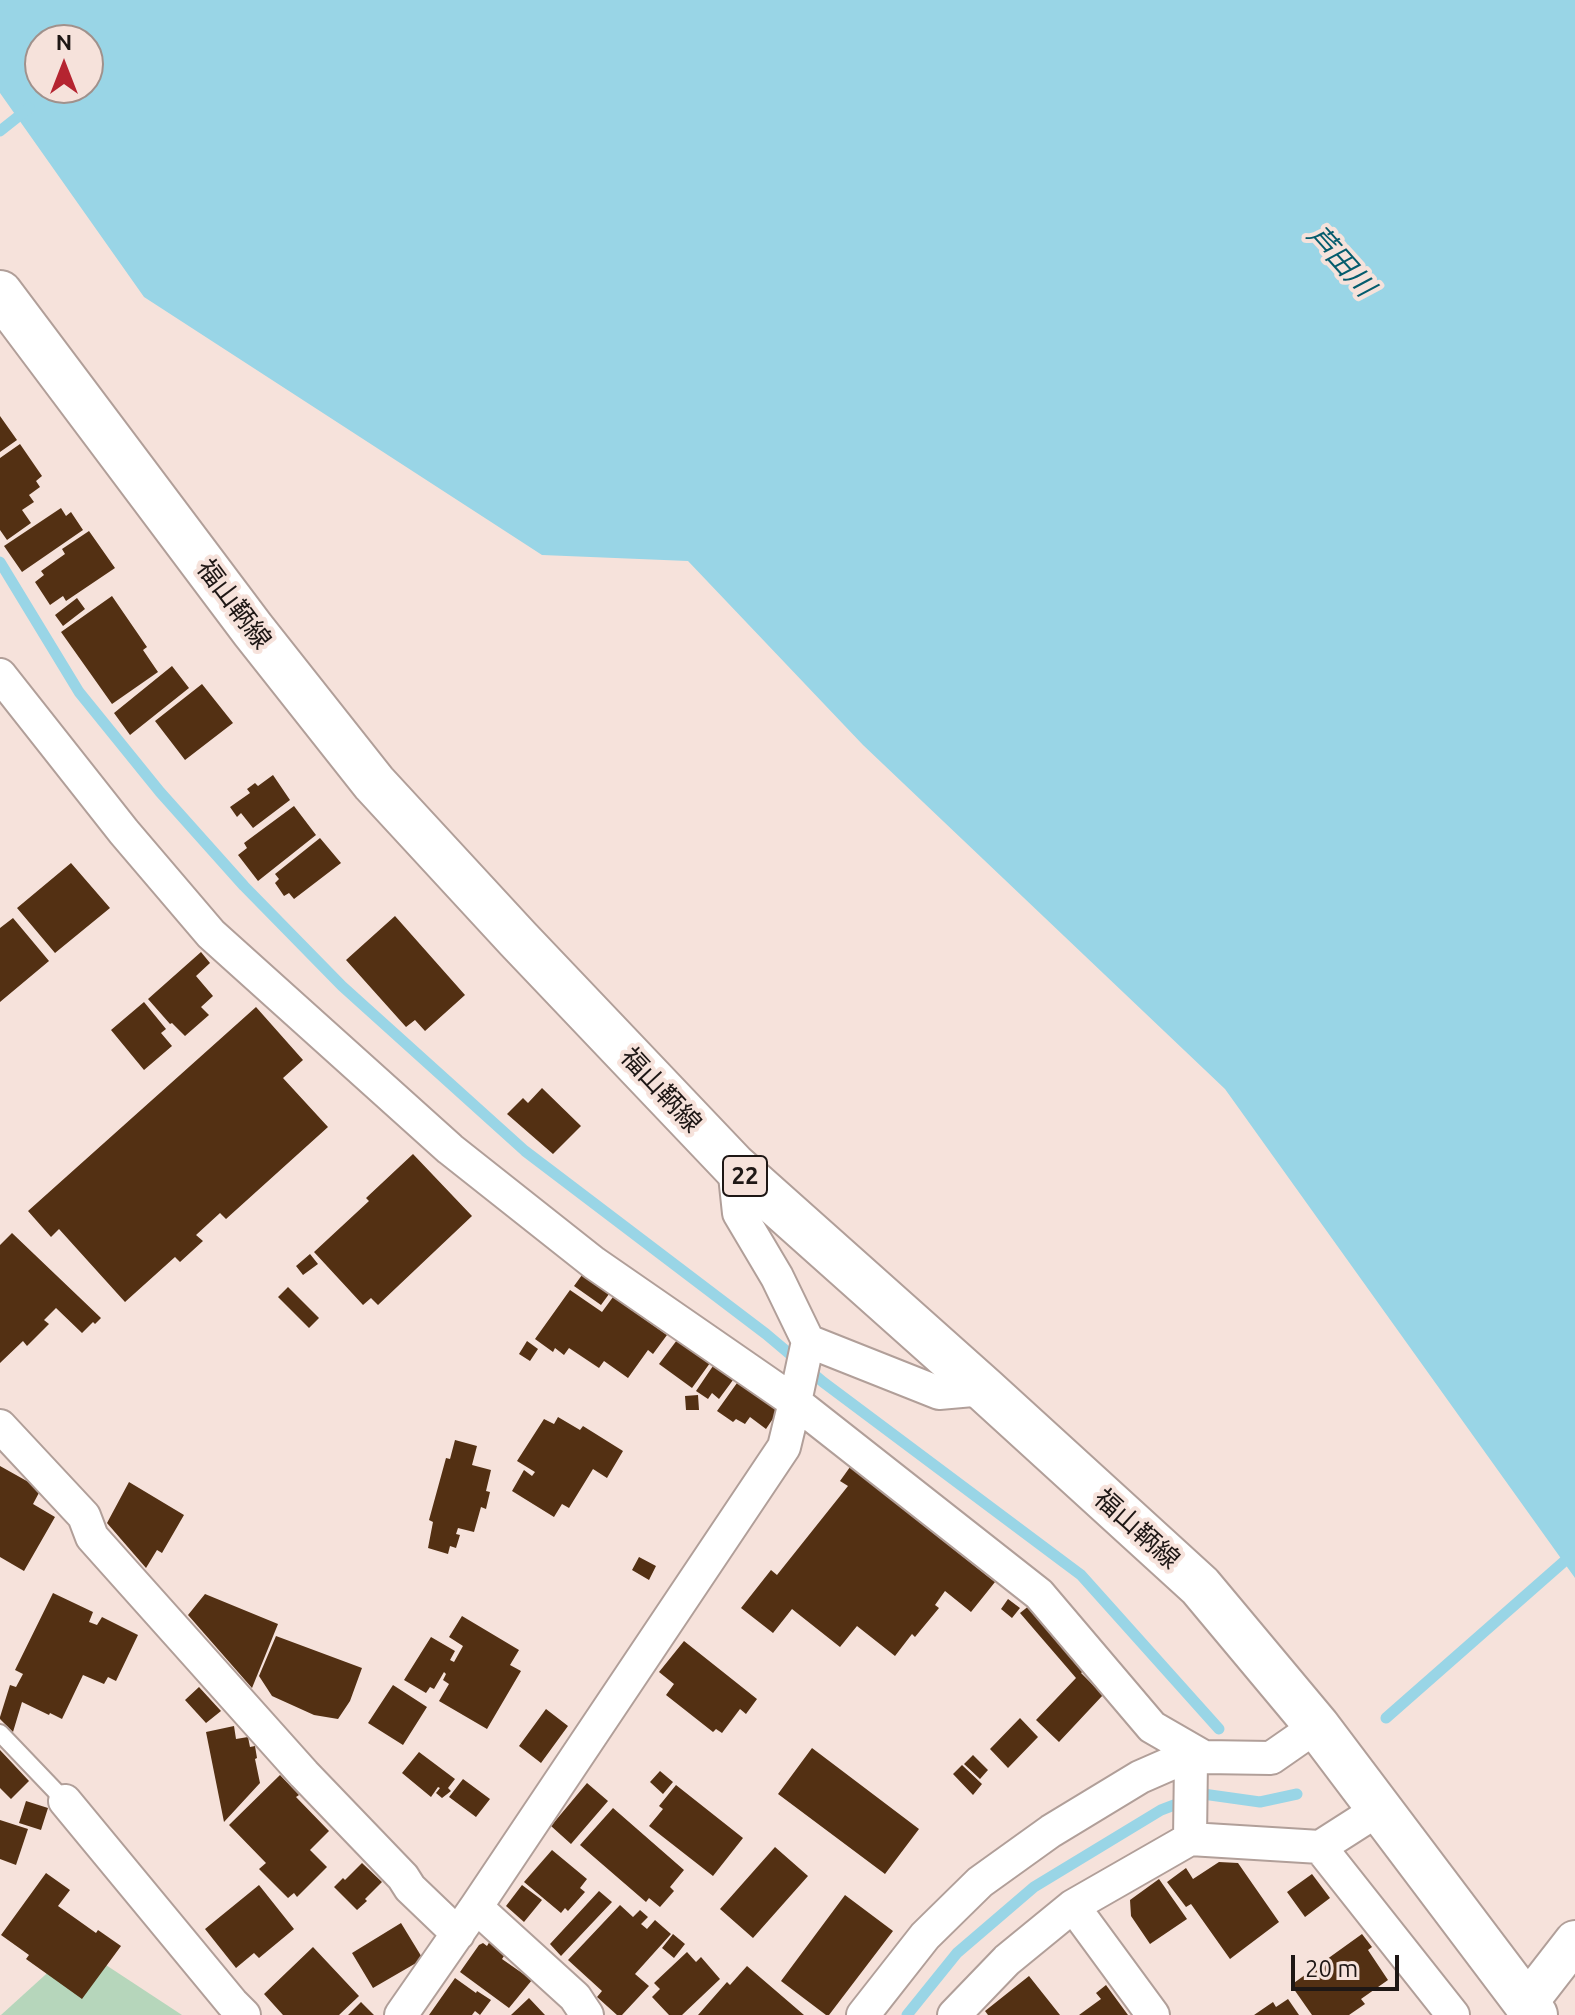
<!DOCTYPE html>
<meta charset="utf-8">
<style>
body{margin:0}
#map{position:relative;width:1575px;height:2015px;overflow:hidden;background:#f6e2db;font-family:Ubuntu,sans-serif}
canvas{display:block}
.north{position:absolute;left:24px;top:24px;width:80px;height:80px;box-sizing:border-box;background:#f6e2db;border:2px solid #a0918c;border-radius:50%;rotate:0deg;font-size:22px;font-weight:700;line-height:32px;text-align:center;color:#1e1715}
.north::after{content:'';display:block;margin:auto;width:28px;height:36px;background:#b52430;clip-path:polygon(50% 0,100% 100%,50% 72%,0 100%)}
.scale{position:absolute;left:1291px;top:1955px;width:108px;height:36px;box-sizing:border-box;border:4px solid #1e1715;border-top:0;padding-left:10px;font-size:24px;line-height:28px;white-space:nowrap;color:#1e1715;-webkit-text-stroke:6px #f6e2db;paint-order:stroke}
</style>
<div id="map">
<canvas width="1575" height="2015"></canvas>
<div class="north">N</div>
<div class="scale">20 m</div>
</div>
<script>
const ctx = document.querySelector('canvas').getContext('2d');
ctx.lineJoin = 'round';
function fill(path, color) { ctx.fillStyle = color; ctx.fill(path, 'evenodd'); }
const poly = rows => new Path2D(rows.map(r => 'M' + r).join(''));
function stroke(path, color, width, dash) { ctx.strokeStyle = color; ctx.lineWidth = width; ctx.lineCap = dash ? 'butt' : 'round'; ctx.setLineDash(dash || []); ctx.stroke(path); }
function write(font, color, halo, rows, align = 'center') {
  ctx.font = font + ' Ubuntu,"Noto Sans JP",sans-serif'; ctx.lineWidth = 8; ctx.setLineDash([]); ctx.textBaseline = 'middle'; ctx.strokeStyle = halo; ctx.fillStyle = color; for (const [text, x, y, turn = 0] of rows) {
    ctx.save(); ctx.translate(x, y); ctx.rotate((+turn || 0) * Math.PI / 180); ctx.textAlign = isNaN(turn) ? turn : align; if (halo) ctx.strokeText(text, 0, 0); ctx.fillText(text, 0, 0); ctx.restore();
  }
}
const green = poly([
 [77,1946,182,2015,1,2015]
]);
const water = poly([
 [0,0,1575,0,1575,1578,1225,1089,863,745,688,561,542,555,144,297,0,93],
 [40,40,88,40,88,88,40,88]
]);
const stream = poly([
 [0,131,29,108],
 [0,562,79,692,160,792,244,886,342,986,525,1151,766,1334,823,1382,1081,1575,1219,1729],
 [1386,1718,1575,1552],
 [907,2015,957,1953,1034,1887,1161,1810,1203,1794,1260,1802,1297,1794]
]);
const building = poly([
 [0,416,17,440,0,452],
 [20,444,42,476,36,481,40,487,29,495,34,502,22,510,31,523,7,540,0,530,0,458],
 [61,508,66,516,71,512,83,530,22,572,4,546],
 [89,531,115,568,66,601,63,596,50,605,35,582,44,575,41,571,65,554,62,549],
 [112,596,147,647,143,650,158,672,112,704,61,632],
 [77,598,85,609,63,626,55,615],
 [172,666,189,688,130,735,114,713],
 [202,684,233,723,185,760,155,721],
 [273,775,290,800,253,828,241,813,237,817,230,807,250,793,247,789,255,783,258,786],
 [294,806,316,835,258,881,238,855,247,848,244,843],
 [320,838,341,863,294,899,289,893,284,896,275,883,279,879,275,874],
 [71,863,110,908,55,953,17,908],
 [395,916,465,995,425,1031,415,1020,406,1027,346,960],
 [13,918,49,961,0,1002,0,928],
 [201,952,210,963,196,976,213,996,201,1007,209,1015,185,1036,172,1023,170,1024,148,999],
 [144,1002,166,1029,161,1033,172,1046,144,1070,111,1030],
 [256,1007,303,1060,283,1078,328,1127,226,1219,220,1213,196,1235,203,1241,180,1262,175,1257,125,1302,59,1229,51,1237,28,1211],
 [542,1088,581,1126,553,1154,507,1114,523,1098,528,1103],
 [413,1154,472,1216,378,1305,371,1298,363,1305,314,1252,369,1201,366,1198],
 [12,1233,101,1318,95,1324,93,1322,82,1333,56,1308,44,1320,49,1324,27,1346,23,1341,0,1363,0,1245],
 [310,1254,318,1264,303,1275,296,1266],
 [582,1275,609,1294,601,1305,574,1286],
 [288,1287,319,1318,309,1328,278,1297],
 [570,1290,602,1312,613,1297,667,1335,653,1354,648,1350,628,1378,604,1361,599,1368,569,1348,564,1355,555,1348,553,1352,535,1339],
 [677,1340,710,1363,692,1388,659,1364],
 [527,1341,538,1349,530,1361,519,1354],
 [713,1366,733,1380,719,1399,712,1393,708,1399,696,1391],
 [737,1383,778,1411,766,1429,750,1417,745,1424,736,1419,733,1422,717,1411],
 [698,1395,699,1410,686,1410,685,1396],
 [558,1417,580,1430,583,1426,623,1451,607,1478,593,1469,569,1508,562,1504,554,1517,512,1491,524,1470,532,1476,535,1472,517,1461,544,1419,554,1424],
 [455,1440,477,1446,472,1465,491,1470,486,1491,490,1492,486,1509,481,1507,474,1532,458,1528,456,1534,460,1535,456,1548,450,1546,448,1554,428,1548,433,1522,429,1520,446,1458,450,1459],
 [0,1466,41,1489,33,1504,55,1517,24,1571,0,1557],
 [850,1467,995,1582,971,1612,945,1591,935,1605,939,1608,915,1637,912,1634,895,1656,857,1626,840,1647,792,1609,773,1633,741,1608,771,1570,777,1575,848,1486,840,1481],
 [129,1482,184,1515,162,1553,157,1550,146,1568,107,1523],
 [639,1557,656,1566,649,1580,632,1570],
 [53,1593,93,1612,89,1622,97,1625,102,1617,138,1635,116,1681,108,1677,104,1684,83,1675,62,1719,50,1713,49,1715,22,1702,13,1732,0,1719,0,1717,10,1685,16,1687,23,1674,15,1670],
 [205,1594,278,1624,252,1688,188,1615],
 [1008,1599,1020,1608,1012,1618,1001,1609],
 [1030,1605,1086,1669,1081,1673,1103,1695,1059,1742,1036,1720,1076,1678,1020,1613],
 [462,1616,519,1650,510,1665,521,1671,487,1729,439,1701,449,1684,443,1680,446,1674,444,1672,434,1689,430,1687,426,1693,404,1680,431,1637,455,1651,450,1660,454,1662,463,1646,449,1637],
 [276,1636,362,1668,350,1701,338,1719,314,1715,272,1696,259,1676],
 [684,1641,757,1699,746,1714,740,1709,722,1733,716,1729,713,1732,666,1695,674,1684,659,1672],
 [393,1685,427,1707,403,1745,368,1723],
 [199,1687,221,1711,206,1723,185,1700],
 [546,1709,568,1726,541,1763,519,1746],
 [1020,1718,1038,1737,1008,1768,990,1749],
 [234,1726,236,1739,248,1737,250,1747,255,1746,257,1758,255,1759,260,1783,224,1822,206,1732],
 [812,1748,919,1829,885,1874,778,1794],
 [0,1750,29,1781,11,1799,0,1788],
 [419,1752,455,1779,448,1788,451,1791,442,1798,436,1793,440,1788,438,1787,431,1797,402,1773],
 [973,1755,988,1770,980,1779,964,1764],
 [962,1765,982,1784,973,1795,953,1774],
 [660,1771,673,1782,663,1794,650,1782],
 [280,1775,299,1795,296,1797,329,1831,310,1850,327,1867,297,1897,294,1893,288,1898,259,1869,266,1863,229,1825],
 [463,1779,490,1799,476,1817,449,1797],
 [587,1783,608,1801,571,1844,551,1826],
 [676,1785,743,1838,713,1876,649,1826,663,1809,659,1806],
 [26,1801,48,1808,41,1830,19,1823],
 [613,1808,684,1870,670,1887,674,1891,660,1907,649,1898,646,1902,580,1845],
 [0,1820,28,1829,16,1865,0,1859],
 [775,1847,808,1876,753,1938,720,1909],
 [552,1850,587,1879,580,1888,585,1892,568,1911,565,1908,561,1913,524,1882],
 [1219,1862,1238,1863,1279,1922,1230,1959,1191,1904,1186,1907,1167,1882,1186,1868,1193,1879],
 [362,1863,382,1882,365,1899,367,1901,357,1910,334,1887,343,1878,345,1880],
 [46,1873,70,1890,58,1906,96,1933,98,1930,121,1946,82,1999,26,1959,29,1955,1,1935],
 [1312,1874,1330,1898,1305,1917,1287,1892],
 [1159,1879,1187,1919,1150,1944,1131,1916,1130,1900],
 [259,1885,294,1929,259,1958,254,1953,236,1968,205,1929],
 [522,1885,542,1900,524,1922,506,1906],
 [599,1891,612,1902,561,1956,550,1944],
 [845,1895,893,1931,829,2015,826,2015,781,1981],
 [620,1905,633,1917,640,1910,648,1917,641,1924,647,1929,655,1920,671,1934,635,1974,649,1986,622,2015,617,2015,597,1997,602,1991,568,1960],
 [401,1923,423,1959,373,1988,352,1953],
 [673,1934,685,1944,674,1958,662,1948],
 [1362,1934,1372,1947,1368,1950,1388,1980,1361,1999,1365,2004,1349,2015,1312,2015,1291,1985],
 [490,1941,506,1953,502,1959,532,1980,509,2008,460,1972,479,1945,483,1943,487,1946],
 [313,1947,359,1996,339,2015,283,2015,264,1994],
 [687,1952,696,1962,701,1957,720,1979,682,2015,669,2015,652,1997,660,1989,654,1983],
 [747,1966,804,2015,698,2015,727,1982,730,1985],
 [1029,1976,1060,2015,988,2015,985,2011],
 [455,1978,476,1993,477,1991,491,2000,480,2015,475,2011,472,2015,429,2015],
 [1106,1985,1128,2015,1079,2015,1101,1999,1096,1993],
 [529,1998,545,2015,511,2015],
 [1288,1999,1299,2015,1254,2015,1273,2002,1276,2007],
 [361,2002,374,2015,348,2015]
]);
const service = poly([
 [0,1733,65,1801]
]);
const minor = poly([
 [0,675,124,832,211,934,450,1149,594,1263,795,1402,808,1341,939,1393,984,1389],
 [734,1166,739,1213,777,1277,808,1341],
 [0,1426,84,1516,92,1537,304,1774,403,1877,410,1888,458,1934],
 [65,1801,232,2003,244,2015],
 [1190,1839,1191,1760],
 [1320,1847,1453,2015],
 [1073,1906,1153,2015],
 [476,1907,575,1997,587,2015],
 [401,2015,476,1907,784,1447,795,1402,1039,1594,1152,1727,1204,1757,1271,1758,1317,1726],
 [863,2015,925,1936,980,1882,1051,1831,1140,1777,1172,1763,1204,1757],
 [954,2015,1007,1960,1073,1906,1190,1839,1320,1847,1381,1808]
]);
const tertiary = poly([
 [1526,2004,1575,1941]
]);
const primary = poly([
 [0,293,253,630,374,783,518,939,734,1166,984,1389,1200,1586,1317,1726,1535,2015]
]);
const shields = [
 [745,1176,44]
];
const shieldNames = [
 ["22",745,1176]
];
const streetNames = [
 ["福山鞆線",234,604,53],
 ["福山鞆線",661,1090,47],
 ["福山鞆線",1137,1529,42]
];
const waterNames = [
 ["芦田川",1341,261,48]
];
fill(green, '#b6d6bb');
fill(water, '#99d5e6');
stroke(stream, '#99d5e6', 11);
fill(building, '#533013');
stroke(service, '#b19f99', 20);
stroke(minor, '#b19f99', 36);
stroke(tertiary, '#b19f99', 44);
stroke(primary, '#b19f99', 48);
stroke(service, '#fff', 16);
stroke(minor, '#fff', 32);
stroke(tertiary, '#fff', 40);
stroke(primary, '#fff', 44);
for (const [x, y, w] of shields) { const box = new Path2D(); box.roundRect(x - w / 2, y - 20, w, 40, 6); ctx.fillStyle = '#f6e2db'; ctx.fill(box); stroke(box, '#1e1715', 2); }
write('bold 24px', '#1e1715', null, shieldNames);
write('26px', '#1e1715', '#f6e2db', streetNames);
write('italic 28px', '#055c6d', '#f6e2db', waterNames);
</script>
